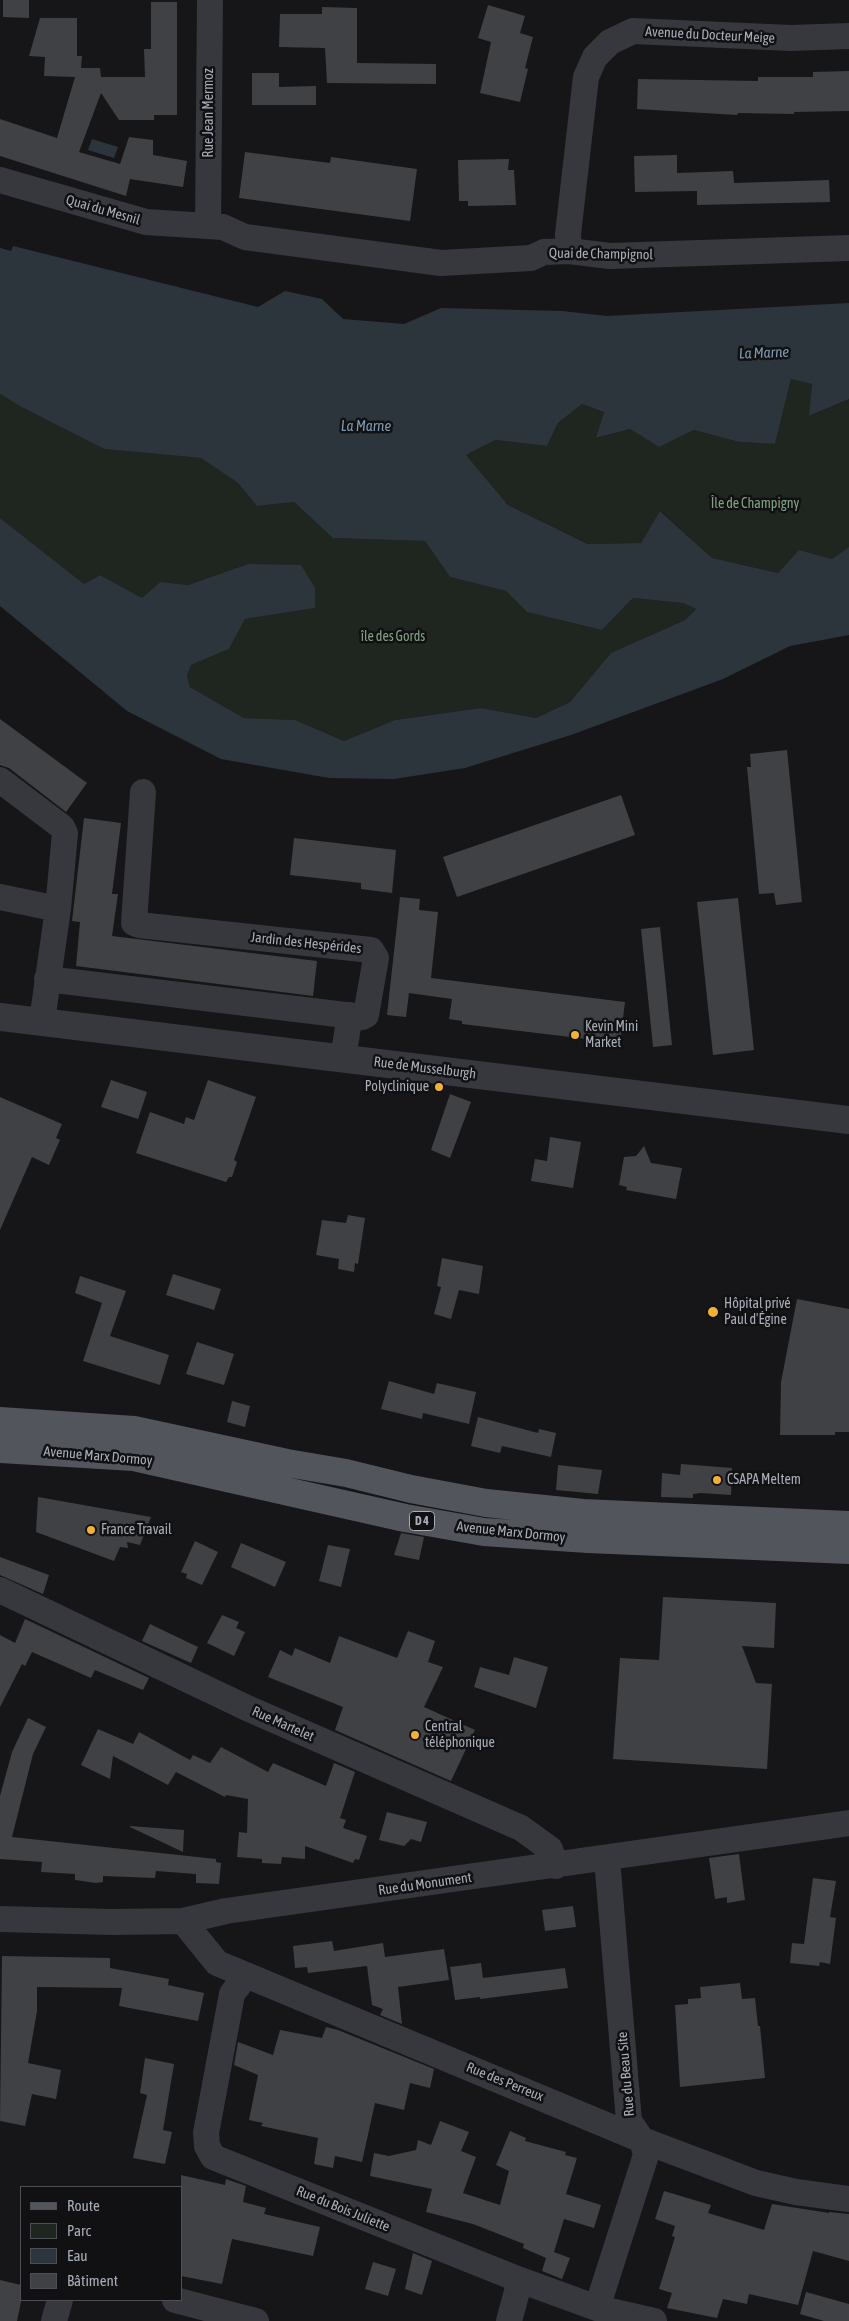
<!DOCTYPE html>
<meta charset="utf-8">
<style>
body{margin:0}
#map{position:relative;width:849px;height:2321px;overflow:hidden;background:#161618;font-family:"Asap Condensed",sans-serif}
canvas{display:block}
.legend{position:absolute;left:20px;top:2186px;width:162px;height:115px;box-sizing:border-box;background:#111113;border:1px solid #4d4f55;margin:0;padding:6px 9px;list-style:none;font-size:15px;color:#a8adb8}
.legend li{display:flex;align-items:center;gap:10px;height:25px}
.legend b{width:25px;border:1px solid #4d4f55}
</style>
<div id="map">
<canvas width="849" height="2321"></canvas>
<ul class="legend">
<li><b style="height:6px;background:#53555c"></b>Route</li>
<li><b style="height:14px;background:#1e261f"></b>Parc</li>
<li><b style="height:14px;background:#2c353c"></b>Eau</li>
<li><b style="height:14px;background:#404145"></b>Bâtiment</li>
</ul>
</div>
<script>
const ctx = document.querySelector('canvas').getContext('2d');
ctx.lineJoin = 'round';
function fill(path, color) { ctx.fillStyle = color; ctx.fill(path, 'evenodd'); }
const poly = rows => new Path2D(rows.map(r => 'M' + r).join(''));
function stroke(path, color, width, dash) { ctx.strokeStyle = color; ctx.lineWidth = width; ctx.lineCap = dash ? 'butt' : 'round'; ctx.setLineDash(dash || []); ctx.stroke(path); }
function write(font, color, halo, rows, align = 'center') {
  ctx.font = font + ' "Asap Condensed",sans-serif'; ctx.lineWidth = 5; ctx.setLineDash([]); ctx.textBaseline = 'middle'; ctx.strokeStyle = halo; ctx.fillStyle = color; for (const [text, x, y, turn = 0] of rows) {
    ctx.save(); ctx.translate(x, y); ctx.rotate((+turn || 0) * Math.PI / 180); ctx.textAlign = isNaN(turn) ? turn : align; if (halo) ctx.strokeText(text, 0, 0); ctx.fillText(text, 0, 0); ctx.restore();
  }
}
const green = poly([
 [791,379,812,384,810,416,849,399,849,547,832,559,799,550,778,573,712,558,661,511,641,543,589,544,508,505,466,455,494,440,547,446,558,423,582,404,604,412,597,438,630,429,659,447,694,430,739,442,775,444],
 [0,394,104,449,201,458,238,483,257,506,294,502,333,538,425,541,450,577,506,591,527,612,602,630,633,598,684,603,696,609,685,620,611,653,570,702,536,718,481,708,395,720,344,741,295,720,244,718,190,687,187,676,191,665,229,649,245,619,315,608,248,564,188,585,160,582,142,598,100,575,84,584,0,518]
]);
const water = poly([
 [92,139,118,147,114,158,88,150],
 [13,246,258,307,285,291,322,299,343,319,404,324,441,308,562,311,607,316,849,303,849,399,809,416,812,384,791,379,775,444,739,442,694,430,659,447,630,429,596,438,604,412,582,404,558,423,547,446,495,440,466,455,508,505,588,544,641,543,660,511,712,558,778,573,799,550,832,559,849,547,849,635,790,646,723,679,571,735,465,768,394,779,329,778,221,759,127,711,0,606,0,518,84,584,100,575,142,598,160,582,188,585,248,564,301,565,315,588,315,608,245,619,229,649,191,665,187,676,190,687,244,718,295,720,344,741,395,720,481,708,536,718,570,702,611,653,685,620,696,609,683,603,633,598,602,630,527,612,506,591,450,577,425,541,333,538,294,502,257,506,238,483,201,458,104,449,22,407,0,394,0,248,11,251]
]);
const building = poly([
 [3,0,29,0,29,18,3,17],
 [151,2,177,2,177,115,154,115,154,120,119,120,101,93,79,152,120,164,129,137,153,140,153,155,187,161,183,187,130,179,126,196,0,156,0,119,57,138,75,77,44,76,45,57,29,56,40,18,77,18,77,56,82,56,81,68,100,68,101,77,145,77,144,49,151,49],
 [488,5,525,16,520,33,533,37,525,68,528,69,520,102,480,93,491,42,478,38],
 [322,7,357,8,357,63,436,64,436,84,327,83,325,48,279,47,280,14,322,14],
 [849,71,849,111,794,112,794,114,738,113,737,115,637,109,638,79,758,81,758,77,813,77,813,72],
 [252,73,279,73,279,87,316,86,316,105,252,105],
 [245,152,330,163,331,157,417,169,410,221,239,198],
 [677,155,677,173,733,171,734,183,829,180,830,202,697,205,697,191,635,192,634,156],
 [509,159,508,170,514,170,516,205,468,206,468,201,459,201,458,160],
 [0,719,87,783,66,812,9,768,0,765],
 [787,750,802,902,776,905,774,893,759,894,747,767,751,767,750,754],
 [621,795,635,835,457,897,443,857],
 [84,818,121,823,112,894,118,894,112,936,317,961,313,996,76,966,80,922,72,921],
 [294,838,396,850,392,893,361,889,361,883,290,875],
 [400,897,420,899,419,910,438,912,431,978,625,1002,620,1043,462,1024,462,1021,449,1019,452,999,409,993,406,1017,387,1015],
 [738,898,754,1050,713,1055,697,902],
 [660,927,672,1045,653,1047,641,929],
 [111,1080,147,1092,138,1119,101,1107],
 [208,1080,256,1097,234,1160,237,1162,232,1177,229,1177,226,1182,136,1153,150,1112,184,1124,186,1117,194,1120],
 [450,1094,471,1102,450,1158,431,1150],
 [0,1097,62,1124,56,1138,60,1140,49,1165,32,1157,0,1230],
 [550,1137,581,1142,573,1188,531,1181,535,1159,547,1161],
 [644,1146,651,1163,682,1168,676,1199,626,1190,627,1187,619,1185,624,1157,636,1156],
 [348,1215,365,1218,358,1264,355,1263,354,1272,338,1269,339,1259,316,1255,322,1220,346,1223],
 [442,1258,483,1266,479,1294,459,1290,451,1319,434,1314,441,1287,437,1286],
 [173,1274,221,1289,214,1310,166,1295],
 [80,1276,126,1291,110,1336,169,1355,160,1385,83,1361,102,1303,75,1293],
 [797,1299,849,1309,849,1432,835,1432,835,1435,780,1435,781,1382],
 [197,1342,234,1354,224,1385,186,1374],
 [389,1381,434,1394,437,1383,476,1392,469,1424,423,1413,422,1419,381,1409],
 [232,1401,250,1406,245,1427,227,1422],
 [478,1417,538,1433,539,1429,556,1433,551,1457,502,1446,500,1453,471,1446],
 [681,1464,732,1468,731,1495,701,1493,693,1494,693,1498,661,1497,662,1473,680,1475],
 [558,1465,602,1470,598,1494,556,1490],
 [38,1497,151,1517,140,1545,127,1542,128,1548,120,1547,114,1561,36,1532],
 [401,1533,424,1537,419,1560,394,1555],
 [195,1541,218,1552,202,1585,186,1578,187,1574,181,1572],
 [241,1543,286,1562,275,1587,231,1567],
 [328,1545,350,1549,341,1587,319,1581],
 [0,1557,49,1575,43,1594,0,1575],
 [663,1597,776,1603,774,1648,742,1646,756,1683,772,1684,767,1769,613,1759,620,1658,659,1660],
 [222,1615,239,1622,236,1628,245,1632,234,1656,207,1643],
 [25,1619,149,1678,143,1690,95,1670,91,1678,32,1652,25,1666,22,1664,0,1707,0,1635,15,1643],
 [150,1624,198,1647,191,1663,142,1641],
 [408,1631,435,1641,428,1662,443,1667,424,1707,475,1730,451,1781,335,1730,343,1707,268,1677,280,1650,292,1656,295,1648,330,1663,339,1636,397,1658],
 [514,1657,548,1667,536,1708,474,1687,480,1667,509,1675],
 [28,1718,46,1727,33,1754,12,1837,216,1859,216,1862,221,1863,219,1884,196,1883,196,1874,156,1871,155,1878,103,1876,103,1882,96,1883,75,1880,75,1874,41,1872,42,1862,0,1859,0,1796,12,1752],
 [98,1729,133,1744,139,1732,190,1760,193,1755,210,1763,221,1747,268,1772,273,1763,326,1786,334,1763,355,1772,340,1818,346,1820,343,1828,367,1836,359,1860,355,1859,353,1863,305,1846,305,1859,282,1857,281,1864,262,1863,262,1859,237,1857,239,1832,247,1833,248,1799,226,1795,225,1797,176,1772,168,1785,113,1756,110,1779,81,1765],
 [387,1812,427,1822,421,1842,411,1839,404,1846,379,1840],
 [130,1826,184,1830,183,1852,130,1827],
 [739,1854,745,1900,727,1903,727,1897,715,1899,709,1858],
 [813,1878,836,1881,830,1917,836,1918,830,1964,820,1962,819,1966,790,1963,792,1943,804,1944],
 [573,1906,576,1927,545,1931,542,1910],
 [332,1941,334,1951,383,1943,385,1957,444,1949,449,1980,398,1987,402,2024,380,2015,383,2009,372,2005,367,1966,308,1973,307,1967,295,1968,293,1946],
 [2,1956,110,1958,110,1968,169,1979,168,1985,204,1993,198,2021,119,2006,122,1988,37,1987,37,2011,28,2063,61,2070,56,2099,32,2094,25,2126,0,2121],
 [481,1963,483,1978,565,1968,568,1988,480,1999,480,1997,455,2000,450,1967],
 [740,1983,742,1999,755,1998,758,2026,760,2026,765,2078,680,2087,675,2005,688,2004,688,1999,701,1998,700,1987],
 [326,2027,338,2030,434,2069,430,2088,410,2083,404,2110,375,2103,362,2162,335,2156,333,2168,314,2164,318,2138,261,2126,263,2123,249,2120,258,2075,234,2065,238,2042,273,2055,280,2030,322,2038],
 [145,2058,174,2064,163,2130,172,2132,165,2164,133,2158,147,2095,140,2093],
 [440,2121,469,2132,461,2151,476,2157,463,2193,500,2205,509,2171,496,2165,510,2131,526,2138,525,2141,566,2152,565,2155,577,2158,566,2194,601,2205,594,2228,564,2219,554,2252,570,2258,562,2279,542,2271,546,2258,523,2248,524,2244,473,2224,426,2212,432,2189,370,2176,374,2153,389,2156,416,2150,418,2140,431,2145],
 [181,2175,225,2185,226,2179,246,2186,243,2202,266,2208,264,2214,320,2227,313,2256,232,2239,222,2284,181,2276],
 [664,2191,711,2205,708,2213,764,2230,772,2204,829,2213,829,2212,849,2214,849,2261,813,2251,798,2305,749,2294,747,2304,723,2299,717,2318,667,2308,672,2293,659,2289,675,2237,672,2236,675,2226,655,2219],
 [413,2253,432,2261,422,2295,405,2289],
 [373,2262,396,2269,388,2296,365,2289],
 [0,2280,21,2285,21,2302,17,2321,0,2321],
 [806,2292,849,2304,849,2321,824,2321,800,2314]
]);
const minor = poly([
 [0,180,146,222,223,227,245,237,441,263,531,258,544,252,569,251,610,256,849,248],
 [208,225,210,0],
 [569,251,568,234,586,77,595,57,610,42,633,31,791,38,849,36],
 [0,780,62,827,65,833,58,909,42,1021],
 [0,897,58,909],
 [47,979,362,1017,366,1015,376,958,371,950,139,925,134,923,143,792],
 [343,1058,350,1015],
 [0,1590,247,1708,521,1828,550,1849,556,1866],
 [0,1919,112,1922,183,1921,226,1911,849,1823],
 [183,1921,217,1963,642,2140,756,2183,796,2192,849,2199],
 [246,1975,232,1994,206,2133,207,2146,213,2157,520,2280,597,2308,654,2321],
 [175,2300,256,2321],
 [597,2308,646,2155,642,2140,629,2121,607,1859],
 [54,2321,60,2300],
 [509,2321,520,2280]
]);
const tertiary = poly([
 [0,1017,849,1120]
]);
const primary = poly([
 [0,1421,134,1430,287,1463,346,1473,411,1489,486,1503,583,1513,849,1525],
 [0,1449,134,1457,405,1518,484,1532,588,1539,849,1550]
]);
const markers = [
 [575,1035,5,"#f2b134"],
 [439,1087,5,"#f2b134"],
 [713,1312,6,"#f2b134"],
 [717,1480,5,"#f2b134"],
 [91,1530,5,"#f2b134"],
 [415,1735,5,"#f2b134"]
];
const shields = [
 [422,1521,25]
];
const shieldNames = [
 ["D 4",422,1521]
];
const streetNames = [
 ["Avenue du Docteur Meige",710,35,3],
 ["Rue Jean Mermoz",209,113,-90],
 ["Quai du Mesnil",103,210,16],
 ["Quai de Champignol",601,254,1],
 ["Jardin des Hespérides",306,943,6],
 ["Rue de Musselburgh",425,1068,7],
 ["Avenue Marx Dormoy",98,1456,5],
 ["Avenue Marx Dormoy",511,1532,6],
 ["Rue Martelet",283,1724,24],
 ["Rue du Monument",425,1884,-8],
 ["Rue du Beau Site",626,2074,-95],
 ["Rue des Perreux",505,2082,22],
 ["Rue du Bois Juliette",343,2209,22]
];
const parkNames = [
 ["Île de Champigny",755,504],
 ["île des Gords",393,637]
];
const poiNames = [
 ["Kevin Mini",585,1027],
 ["Market",585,1043],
 ["Polyclinique",429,1087,"right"],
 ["Hôpital privé",724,1304],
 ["Paul d'Égine",724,1320],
 ["CSAPA Meltem",727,1480],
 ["France Travail",101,1530],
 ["Central",425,1727],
 ["téléphonique",425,1743]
];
const waterNames = [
 ["La Marne",764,353,-2],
 ["La Marne",366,426]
];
fill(green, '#1e261f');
fill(water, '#2c353c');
fill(building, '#404145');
stroke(minor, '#37383d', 26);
stroke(tertiary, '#37383d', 28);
stroke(primary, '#53555c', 28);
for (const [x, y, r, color] of markers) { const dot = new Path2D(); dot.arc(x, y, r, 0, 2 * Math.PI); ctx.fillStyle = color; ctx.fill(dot); stroke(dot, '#111113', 2); }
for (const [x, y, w] of shields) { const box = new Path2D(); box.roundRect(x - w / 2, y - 9.5, w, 19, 4); ctx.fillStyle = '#111113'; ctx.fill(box); stroke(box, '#a8adb8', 1); }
write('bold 12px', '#a8adb8', null, shieldNames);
write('14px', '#a8adb8', '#111113', streetNames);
write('14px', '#7fa381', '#111113', parkNames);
write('14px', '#a8adb8', '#111113', poiNames, 'left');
write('italic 15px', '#7f9bb3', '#111113', waterNames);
</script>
